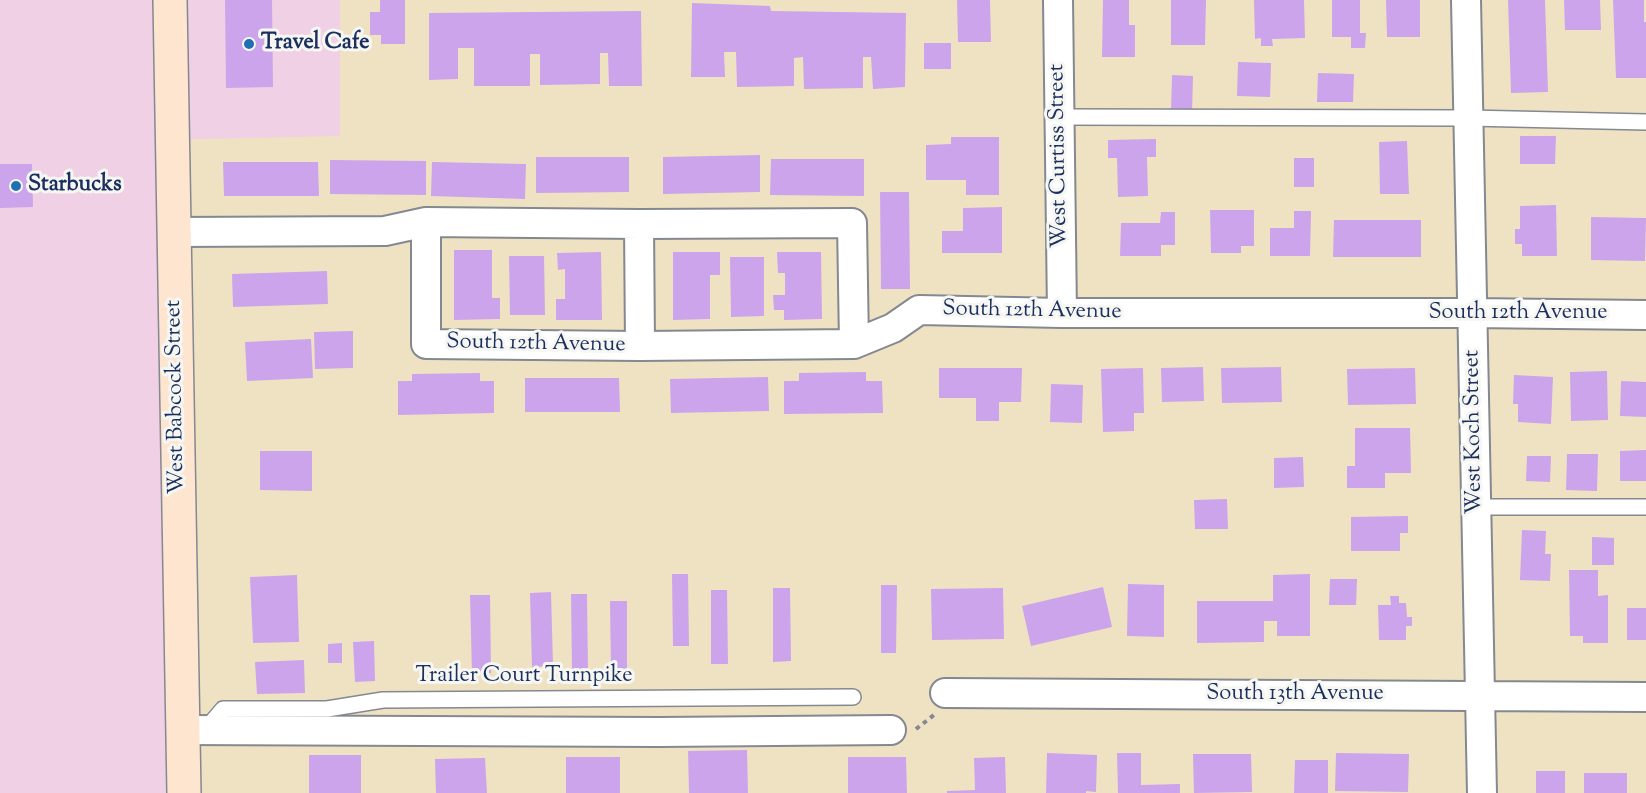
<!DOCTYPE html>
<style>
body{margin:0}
canvas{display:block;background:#eee2c3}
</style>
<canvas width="1646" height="793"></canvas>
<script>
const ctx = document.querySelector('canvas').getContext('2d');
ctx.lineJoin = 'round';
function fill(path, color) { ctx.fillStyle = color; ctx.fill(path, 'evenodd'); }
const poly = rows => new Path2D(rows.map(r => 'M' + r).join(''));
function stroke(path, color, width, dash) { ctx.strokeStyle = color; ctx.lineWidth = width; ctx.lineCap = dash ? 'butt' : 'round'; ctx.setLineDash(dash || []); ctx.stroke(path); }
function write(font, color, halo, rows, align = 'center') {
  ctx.font = font + ' "Sorts Mill Goudy",serif'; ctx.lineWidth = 6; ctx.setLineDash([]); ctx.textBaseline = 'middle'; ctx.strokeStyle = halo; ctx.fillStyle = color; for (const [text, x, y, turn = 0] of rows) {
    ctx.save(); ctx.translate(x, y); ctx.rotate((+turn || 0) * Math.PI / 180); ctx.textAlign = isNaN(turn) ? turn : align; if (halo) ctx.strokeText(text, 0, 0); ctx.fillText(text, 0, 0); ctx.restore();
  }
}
const built = poly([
 [0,0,340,0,340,136,156,140,167,793,0,793]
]);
const building = poly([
 [225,0,272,0,273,87,226,88],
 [380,0,405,0,405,44,381,44,381,35,370,35,370,12,380,12],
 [957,0,990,0,991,42,958,42],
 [1103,0,1129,0,1129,25,1135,25,1135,57,1102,57],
 [1171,0,1206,0,1205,45,1171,45],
 [1254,0,1304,0,1305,38,1272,39,1273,46,1261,46,1261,38,1255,39],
 [1332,0,1360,0,1360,33,1366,33,1365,48,1351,48,1351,37,1332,37],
 [1386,0,1420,0,1420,37,1387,37],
 [1508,0,1545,0,1548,92,1511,93],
 [1564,0,1600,0,1601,30,1565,30],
 [1613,0,1644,0,1644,22,1646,22,1646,78,1616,78],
 [692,3,770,6,771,11,906,13,905,87,873,89,871,57,863,57,863,88,804,89,803,57,794,58,794,86,737,87,736,52,724,52,725,77,691,77],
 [641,11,642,86,609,86,608,53,600,53,600,84,540,85,540,54,530,54,530,86,474,86,474,48,458,48,458,79,429,80,429,13],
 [924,43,951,43,951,69,924,69],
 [1238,62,1271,63,1270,97,1237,96],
 [1318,73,1354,74,1353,102,1317,102],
 [1172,75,1193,76,1192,112,1171,111],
 [1520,136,1556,136,1555,164,1520,164],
 [951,137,999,137,999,195,966,195,966,180,926,180,926,145,951,144],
 [1156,139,1156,157,1147,157,1148,196,1118,197,1117,158,1108,158,1108,140],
 [1407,141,1409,194,1380,194,1379,142],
 [760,155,760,192,663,194,663,157],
 [536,157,629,157,629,192,536,193],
 [1294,158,1314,158,1314,187,1294,187],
 [771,159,864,159,864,196,770,195],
 [330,160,426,161,426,195,330,194],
 [223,162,318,162,319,196,224,196],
 [432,162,526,164,525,199,431,196],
 [0,164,32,164,33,207,0,208],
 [880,192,909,192,910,289,881,289],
 [1556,205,1557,256,1522,256,1522,244,1515,244,1515,229,1520,229,1520,206],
 [1002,207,1002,253,942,253,942,231,963,231,963,208],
 [1210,210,1254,210,1254,246,1241,246,1241,253,1211,253],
 [1294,211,1311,211,1310,256,1270,256,1270,228,1294,228],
 [1161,212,1175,212,1175,245,1161,245,1161,256,1120,256,1121,223,1160,223],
 [1591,217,1646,218,1645,261,1591,260],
 [1334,220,1421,220,1421,257,1333,257],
 [454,250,492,250,492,298,500,298,500,319,454,320],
 [601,252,602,320,556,320,556,299,565,299,565,269,558,270,557,253],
 [673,252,720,252,720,275,710,275,710,319,673,320],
 [777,252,821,252,822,319,784,320,784,310,774,310,773,295,785,295,785,273,778,273],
 [509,256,544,256,545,315,510,315],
 [730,257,764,257,764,316,731,317],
 [327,271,328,304,233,307,232,274],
 [353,331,353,368,315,369,314,332],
 [311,339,313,378,247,381,245,342],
 [1203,367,1204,401,1162,402,1161,368],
 [1281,367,1282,402,1222,403,1221,368],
 [939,368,1022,368,1021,402,999,402,999,421,976,421,976,398,939,398],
 [1143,368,1144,413,1134,413,1134,431,1103,432,1101,369],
 [1415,368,1416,404,1348,405,1347,369],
 [1607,371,1608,420,1571,421,1570,372],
 [866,372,866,381,882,381,883,413,784,414,784,381,799,381,799,373],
 [480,373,480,381,494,381,494,413,398,415,398,381,412,381,412,374],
 [1514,375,1553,377,1551,424,1518,422,1518,404,1513,404],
 [768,377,769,411,671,413,670,379],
 [525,378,619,378,620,412,525,412],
 [1621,381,1646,382,1646,417,1620,416],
 [1051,384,1083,385,1082,423,1050,422],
 [1355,428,1410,428,1411,473,1385,473,1385,488,1347,488,1347,466,1355,466],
 [1646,450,1646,481,1620,481,1620,451],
 [260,451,312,451,312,491,260,490],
 [1567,454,1598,454,1597,491,1566,490],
 [1527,456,1551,456,1550,482,1526,481],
 [1303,457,1304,487,1274,488,1274,458],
 [1227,499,1228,529,1195,529,1194,500],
 [1408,516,1408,533,1400,533,1400,551,1351,551,1351,517],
 [1522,530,1546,531,1545,554,1551,554,1550,581,1520,580],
 [1592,537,1614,538,1614,565,1592,565],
 [1569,570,1598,570,1598,596,1608,595,1608,643,1583,643,1583,636,1570,636],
 [672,574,688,574,689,646,673,646],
 [1310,574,1310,636,1277,636,1277,621,1264,621,1264,642,1197,643,1197,601,1273,601,1273,575],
 [297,575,299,642,253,643,250,577],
 [1330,579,1357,579,1356,605,1329,605],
 [1128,584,1164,585,1164,637,1127,636],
 [881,585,897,585,896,653,881,653],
 [1103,587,1112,627,1031,646,1022,606],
 [773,588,790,588,791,661,773,662],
 [1003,588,1004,639,932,640,931,589],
 [711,590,727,590,728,664,711,664],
 [551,592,553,666,532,667,530,593],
 [571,594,587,594,588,671,572,671],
 [470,595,490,595,491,673,472,673],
 [1390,596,1399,596,1399,603,1406,603,1407,617,1412,617,1412,626,1406,626,1406,640,1379,640,1378,605,1391,605],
 [610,601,627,601,627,672,611,672],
 [1627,608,1646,608,1646,640,1627,640],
 [374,641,375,681,355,682,353,642],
 [342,643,342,663,328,663,328,644],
 [304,660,305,693,257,694,255,662],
 [747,750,748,793,689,793,688,751],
 [1047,753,1097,755,1096,792,1086,791,1086,793,1046,793],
 [1117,753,1141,753,1141,785,1180,784,1180,793,1118,793],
 [1336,753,1409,754,1408,792,1335,791],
 [1193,754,1251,754,1252,792,1194,793],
 [309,755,361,755,361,793,309,793],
 [566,757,620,757,620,793,566,793],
 [848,757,906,757,907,793,848,793],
 [1005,757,1006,793,947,793,947,791,975,790,974,758],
 [485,758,487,793,436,793,435,759],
 [1295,760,1328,760,1328,793,1294,793],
 [1536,771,1565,771,1565,793,1536,793],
 [1584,773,1627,773,1627,793,1584,793]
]);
const path = poly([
 [916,729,934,715]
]);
const lane = poly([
 [1060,117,1469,118,1646,122],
 [1477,507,1646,507],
 [205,730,223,709,327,709,383,700,853,697]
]);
const street = poly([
 [1058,0,1062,313],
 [1466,0,1482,793],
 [426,222,426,344,640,346,854,344,893,328,919,310,1062,313,1472,313,1646,315],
 [639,224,640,346],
 [174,232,385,231,426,222,639,224,852,223,854,344],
 [945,693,1646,697],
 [182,730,659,732,891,730]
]);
const secondary = poly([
 [170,0,184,793]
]);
const markers = [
 [249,44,6,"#1f6fb2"],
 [16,186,6,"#1f6fb2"]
];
const poiNames = [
 ["Travel Cafe",261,44],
 ["Starbucks",28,186]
];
const streetNames = [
 ["West Curtiss Street",1060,156,-91],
 ["South 12th Avenue",1032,312,1],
 ["South 12th Avenue",1518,314],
 ["South 12th Avenue",536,345,1],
 ["West Babcock Street",177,397,-91],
 ["West Koch Street",1475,432,-91],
 ["Trailer Court Turnpike",524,677],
 ["South 13th Avenue",1295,695]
];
fill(built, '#f0d0e4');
fill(building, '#cca4ec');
stroke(lane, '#848890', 18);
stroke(street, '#848890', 32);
stroke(secondary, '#848890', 36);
stroke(path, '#848890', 4, [4.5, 4.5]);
stroke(lane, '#fff', 15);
stroke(street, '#fff', 28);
stroke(secondary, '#fde5d0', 33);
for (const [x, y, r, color] of markers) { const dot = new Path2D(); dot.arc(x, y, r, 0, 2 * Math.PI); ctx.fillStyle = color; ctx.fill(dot); stroke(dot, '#f6f6f2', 2); }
write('bold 22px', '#1b2f5e', '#f6f6f2', poiNames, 'left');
write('22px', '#1b2f5e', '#f6f6f2', streetNames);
</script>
